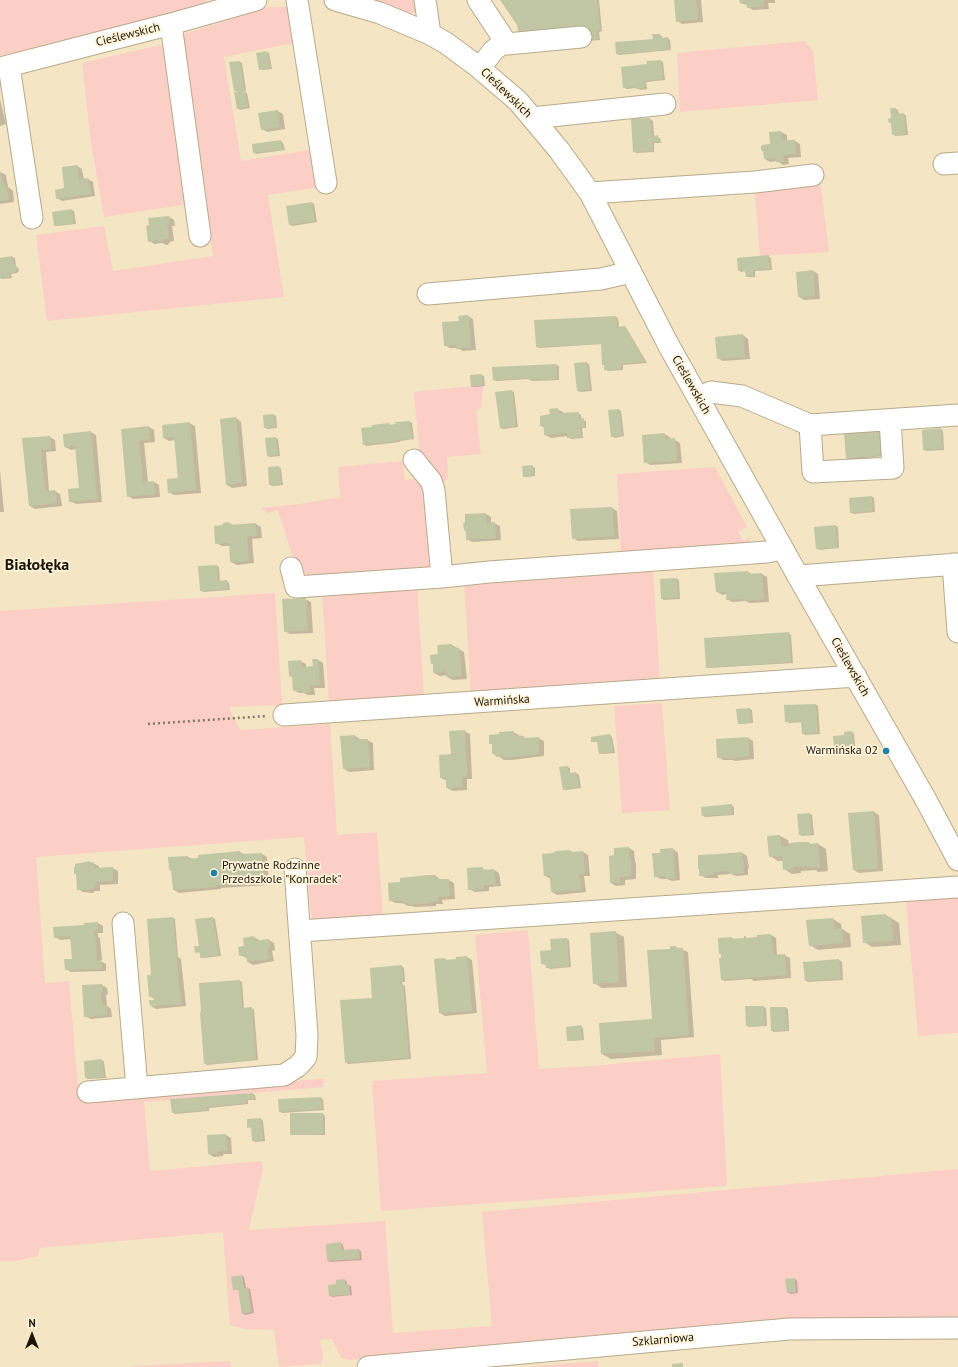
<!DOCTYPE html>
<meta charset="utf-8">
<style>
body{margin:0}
#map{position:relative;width:958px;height:1367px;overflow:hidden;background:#f4e6c5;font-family:"PT Sans",sans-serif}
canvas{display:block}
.north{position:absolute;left:12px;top:1315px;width:40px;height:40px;-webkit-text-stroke:3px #fff3d9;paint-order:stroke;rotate:0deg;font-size:11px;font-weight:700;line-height:16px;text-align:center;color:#1b160a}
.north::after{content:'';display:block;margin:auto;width:14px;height:18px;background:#1b160a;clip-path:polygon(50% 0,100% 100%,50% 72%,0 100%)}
</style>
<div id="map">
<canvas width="958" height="1367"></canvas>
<div class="north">N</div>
</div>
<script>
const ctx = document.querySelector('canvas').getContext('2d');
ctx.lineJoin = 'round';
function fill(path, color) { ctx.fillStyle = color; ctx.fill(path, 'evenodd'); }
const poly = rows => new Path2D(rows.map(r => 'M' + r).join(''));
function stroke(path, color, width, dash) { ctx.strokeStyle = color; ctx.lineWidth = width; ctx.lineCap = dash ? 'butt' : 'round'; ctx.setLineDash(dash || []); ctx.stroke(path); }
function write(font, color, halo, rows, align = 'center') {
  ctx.font = font + ' "PT Sans",sans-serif'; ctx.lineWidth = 3.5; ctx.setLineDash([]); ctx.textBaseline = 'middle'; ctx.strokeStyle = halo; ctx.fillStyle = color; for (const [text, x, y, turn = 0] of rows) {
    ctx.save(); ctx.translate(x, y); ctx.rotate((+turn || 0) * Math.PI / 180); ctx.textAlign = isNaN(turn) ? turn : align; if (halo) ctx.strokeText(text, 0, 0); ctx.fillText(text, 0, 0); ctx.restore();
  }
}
const green = poly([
 [0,0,207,0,203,7,0,56],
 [362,0,418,0,417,13,405,12],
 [269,7,288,7,298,42,224,57,241,161,315,149,320,187,268,195,284,297,47,321,36,235,104,226,113,271,213,256,181,35],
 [804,41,813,51,818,100,680,112,677,53],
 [160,45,166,48,189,204,104,217,91,143,82,63],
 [820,179,829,252,760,256,754,186],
 [483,385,481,409,476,410,481,454,447,457,448,477,444,483,448,559,454,564,485,562,479,567,462,568,450,564,445,558,442,540,439,499,433,469,430,467,426,467,421,463,418,460,420,459,414,392],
 [402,461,405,480,420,478,428,491,434,569,321,580,297,570,278,510,268,513,260,508,300,504,340,497,338,467],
 [715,467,747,527,738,532,743,541,752,536,747,546,621,554,617,474],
 [653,569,660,682,471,693,464,581],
 [417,585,424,697,329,702,322,590],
 [275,593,282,705,229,707,240,730,330,724,337,835,377,832,383,918,313,923,309,896,304,837,36,857,45,983,69,981,79,1098,323,1079,324,1087,144,1102,150,1171,261,1161,263,1168,249,1230,385,1221,393,1333,492,1326,482,1212,958,1169,958,1318,773,1322,349,1360,341,1358,332,1339,320,1340,323,1358,321,1364,279,1367,274,1330,245,1329,230,1325,223,1232,40,1248,38,1256,17,1261,0,1261,0,611],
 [662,703,670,810,622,813,614,706],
 [948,894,958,895,958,1033,918,1036,906,901],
 [528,930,539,1069,592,1066,720,1054,727,1186,381,1211,372,1081,487,1073,475,935],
 [230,1361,231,1367,119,1367],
 [598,1361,598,1367,524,1367]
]);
const shadow = poly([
 [502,0,599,0,602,31,599,32,600,40,588,41,518,25],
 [675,0,701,0,703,22,682,24,677,21],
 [740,0,775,0,775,3,768,3,769,9,753,10,748,7,748,5,740,3],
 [659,35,662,36,662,39,668,38,670,40,671,50,619,55,617,54,654,39],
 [267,52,269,53,272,69,263,70,260,69],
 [661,61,663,62,665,80,646,82,647,89,640,90,637,88,626,89,624,87,648,65],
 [240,62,242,63,246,90,244,91,247,93,250,108,240,110,238,108,238,92,235,90],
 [0,99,6,124,0,126],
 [896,109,898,110,899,115,904,114,906,116,908,135,895,136,893,134,892,124,890,122],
 [277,111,283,114,285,129,267,132,262,129],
 [650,119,653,121,654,137,660,138,661,143,654,143,654,152,637,153,634,152,632,120],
 [781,132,787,135,787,141,795,141,800,144,801,157,788,158,789,164,783,165,777,161,770,162,765,159,771,145,770,133],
 [281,141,283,143,285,150,256,154,254,153],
 [77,166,82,169,84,180,88,179,93,182,95,196,62,201,57,198,66,189],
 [0,172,6,175,8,187,13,191,14,202,0,204],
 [312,203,314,204,317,222,292,226,289,224],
 [72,210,74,211,76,224,57,226,55,225],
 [169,217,174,220,175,226,172,226,174,241,170,242,168,245,166,245,162,243,155,244,149,241],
 [12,257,15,258,16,266,18,268,19,271,17,273,11,274,12,278,2,279,0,278,0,259],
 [769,257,771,258,772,270,755,271,755,277,749,277,747,276,746,271,741,272,739,270],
 [813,271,818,274,820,299,804,300,799,297],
 [468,316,473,319,476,350,463,351,457,348,450,348,445,345,460,321,459,317],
 [616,317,618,318,619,327,625,327,627,329,647,363,623,365,623,370,608,371,605,369,602,344,539,348,537,347],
 [743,335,748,339,750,359,723,361,718,358],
 [586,363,589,364,592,391,580,392,578,391],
 [556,365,559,366,559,380,532,381,529,379,496,381,494,380],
 [481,375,484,376,485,386,474,387,472,386],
 [511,391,514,392,518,427,503,429,500,428],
 [557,409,563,412,563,414,578,413,581,415,581,420,586,421,586,428,582,428,583,438,571,439,568,436,551,438,545,435,545,428,541,426,551,415],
 [619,410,621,411,624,436,615,438,612,436,609,411],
 [274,415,276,416,277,428,267,429,265,427],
 [236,418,241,422,247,486,232,488,227,485],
 [410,422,412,423,414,439,400,441,400,442,366,446,364,444,389,424,392,426],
 [189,423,195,426,201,493,174,495,169,492,179,479,175,440,169,441,164,438],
 [149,427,154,430,155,442,144,443,148,482,154,482,159,485,160,497,133,499,128,496,122,430],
 [941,429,943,431,944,450,926,451,924,450],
 [91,432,96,435,102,502,76,504,70,501,80,488,76,449,71,450,65,447],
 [879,432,881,433,883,456,849,460,847,458],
 [664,434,670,437,670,440,675,440,680,443,682,463,651,465,645,462],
 [50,437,55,440,56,451,46,452,49,491,55,491,60,494,62,506,35,509,30,506,23,439],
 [276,438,278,439,280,456,270,457,268,456],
 [532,466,535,468,535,476,526,477,523,476],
 [279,467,281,469,283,485,272,486,270,485],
 [0,471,4,512,0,512],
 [872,497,874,498,875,512,853,514,851,512],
 [612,508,617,511,619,539,578,541,573,538],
 [486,514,491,517,491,523,494,523,500,526,501,540,472,542,467,539],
 [229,523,233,525,256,524,261,527,262,538,252,539,254,563,237,565,231,562,230,546,222,546,216,543,224,526],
 [836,526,838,527,839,548,819,550,817,548],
 [217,566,219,567,220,582,227,581,229,583,230,590,203,592,201,590],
 [748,572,753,575,762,574,767,577,769,602,749,603,746,601,732,602,727,599,727,594,722,595,716,591],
 [677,579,679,580,680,599,664,600,662,599],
 [305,599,311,602,313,633,290,634,285,631],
 [788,633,791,635,793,663,709,668,707,667],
 [452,645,464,652,467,679,453,680,447,677,447,675,440,676,434,673,434,665,432,663,439,655],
 [318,660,323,663,325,688,314,688,315,695,308,695,304,693,299,693,294,690,293,678,290,676,300,661,306,664,306,668,314,667],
 [816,705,818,706,820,734,805,735,803,734,802,722,789,723,786,721,785,706],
 [750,709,752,710,753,723,741,724,738,723],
 [464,731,470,734,472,779,467,779,467,790,453,791,447,788,447,781,441,778],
 [513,732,519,735,519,737,527,739,538,738,544,741,544,756,512,760,504,760,498,756,493,745,490,743],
 [852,732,854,734,855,746,837,747,835,746,845,736],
 [610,735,612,737,615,753,603,754,600,753,599,742,594,742,592,741],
 [355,736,360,739,367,740,373,743,374,770,349,772,344,769],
 [748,738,753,741,754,759,735,761,733,760,723,760,718,757],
 [567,767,570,768,570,774,576,773,579,775,581,788,566,790,563,789],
 [731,805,734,807,734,815,705,817,703,816],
 [874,812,879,815,883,871,859,873,854,870],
 [810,814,812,815,814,835,802,836,800,835],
 [768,836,780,836,788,840,789,844,809,843,813,845,818,844,826,849,828,871,818,872,816,870,801,871,801,873,792,874,784,869,783,861,778,861,770,856],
 [629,848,634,851,635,862,636,863,636,879,625,880,625,885,616,886,611,883],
 [673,849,678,853,680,880,672,881,667,879,661,879,655,876,661,853],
 [240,852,245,855,262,854,267,857,269,885,221,888,221,889,179,893,174,890,172,871,169,870,188,857,193,859],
 [583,852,588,855,590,876,584,876,586,892,557,895,552,892,551,879,545,876,573,853],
 [742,853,747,856,749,868,748,868,748,875,736,876,731,874,718,875,718,878,706,878,700,875],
 [90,862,99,866,99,869,112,868,118,871,118,884,100,885,100,891,94,891,94,893,83,892,78,889,77,874],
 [482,868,487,871,494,870,499,873,501,886,489,887,489,891,475,892,469,889],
 [436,876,441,880,448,880,454,883,455,899,442,900,443,904,436,904,436,906,415,907,412,906,408,906,402,903,395,903,390,900,401,883],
 [886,915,899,923,901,945,872,947,864,942],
 [173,918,175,919,178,957,181,959,186,1006,156,1009,151,1006,157,1001,150,996,152,976],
 [213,918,215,919,221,956,204,958,201,957,201,953,196,952,200,946,196,920],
 [833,919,841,924,842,929,850,934,851,947,818,950,810,945,807,921],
 [98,923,103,926,103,933,98,933,98,937,100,938,102,960,100,961,106,964,106,971,71,972,66,969,73,960,71,939,60,940,55,937,85,925],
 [615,932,624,937,627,987,602,988,594,983],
 [771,935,776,938,777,956,784,955,790,958,791,978,754,981,751,979,724,981,722,980,732,938,734,939,745,939],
 [254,937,259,940,259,942,269,940,274,943,275,950,272,951,274,961,253,965,248,962,247,958,240,955,245,946],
 [567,939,569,940,571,967,550,969,547,967,547,965,542,964,552,951],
 [671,947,676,947,688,952,694,1037,661,1040,662,1055,611,1059,602,1054,653,1019],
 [467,957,472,960,477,1013,445,1016,440,1013,445,959,448,961],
 [839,960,842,962,843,980,808,982,806,981,805,963],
 [401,966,404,968,405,982,402,982,402,984,405,986,411,1059,348,1064,345,1062,373,999],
 [240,981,242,982,244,1008,252,1008,254,1010,258,1060,207,1065,205,1063],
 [102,985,107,988,108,994,106,995,107,1006,111,1009,112,1017,91,1019,85,1016],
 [746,1007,764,1007,766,1008,767,1026,749,1027,747,1026],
 [771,1008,786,1008,788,1009,789,1031,774,1032,772,1031],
 [581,1026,583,1028,584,1040,570,1041,568,1040],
 [102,1060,104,1062,106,1078,88,1079,86,1078,85,1062],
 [253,1094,255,1095,256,1100,248,1100,248,1104,209,1108,209,1111,175,1114,173,1113],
 [321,1098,323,1099,324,1110,282,1113,280,1111,279,1100],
 [323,1114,325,1116,325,1135,293,1135,291,1134],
 [261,1119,263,1121,265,1141,255,1142,253,1141,252,1128,248,1127],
 [226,1135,231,1138,232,1154,223,1154,223,1156,214,1157,209,1154],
 [341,1243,343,1245,344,1251,359,1250,361,1251,362,1260,330,1262,328,1261],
 [242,1276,244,1277,246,1288,250,1289,254,1313,245,1315,243,1313,239,1290,234,1289],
 [795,1279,797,1281,798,1293,790,1294,788,1292],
 [345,1280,347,1282,347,1285,351,1286,352,1295,332,1297,330,1295,337,1285]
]);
const building = poly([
 [500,0,597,0,600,30,597,31,598,39,585,40,519,38,517,25],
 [674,0,696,0,698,19,676,22],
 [739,0,764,0,764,6,747,8,746,2,740,3],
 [652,34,660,34,660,38,668,37,669,50,616,54,615,42,653,39],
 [267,51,270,68,259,70,256,53],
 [661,60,663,79,644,81,645,88,636,89,636,87,623,88,621,67,647,64,646,61],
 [240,61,244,90,234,91,229,62],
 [245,90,248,107,237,109,234,92],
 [890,108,896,108,897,114,904,113,906,134,892,135,891,123,889,123,888,119,891,118],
 [278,110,280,127,261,130,258,113],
 [650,118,652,136,658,135,659,142,652,142,653,151,633,152,631,119],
 [781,131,782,140,795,140,796,154,783,155,784,162,776,162,776,158,764,159,763,151,761,150,761,147,762,145,770,144,769,132],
 [281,140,283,150,253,153,252,144],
 [77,165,79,179,88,178,91,194,56,199,55,190,64,188,62,167],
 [0,171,3,183,7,187,9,200,0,201],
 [312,202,315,221,289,225,286,206],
 [72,209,74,223,54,226,52,212],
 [169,216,170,223,167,224,169,239,164,239,162,242,159,242,157,240,148,242,146,226,149,225,148,218],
 [769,255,770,269,753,270,753,276,746,277,745,271,738,271,737,258],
 [12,256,14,264,16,265,17,269,15,272,9,273,10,277,0,278,0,258],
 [813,270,815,296,798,297,796,272],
 [468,315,471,347,456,349,456,345,444,346,442,322,459,321,458,316],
 [616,316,617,327,625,326,645,362,621,364,621,369,604,370,604,365,602,365,601,344,536,347,534,320],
 [743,334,745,357,717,359,715,337],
 [587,362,590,390,577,391,574,363],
 [557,364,557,379,529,380,528,378,493,380,492,367],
 [482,374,483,385,471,387,470,375],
 [512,390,516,426,500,428,495,392],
 [558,408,558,413,579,412,579,419,584,418,585,427,580,427,581,437,567,438,567,433,544,435,544,426,540,426,540,416,550,414,549,409],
 [619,409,622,436,611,437,608,410],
 [274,414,275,427,264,428,263,415],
 [236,417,242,483,226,485,220,419],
 [410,421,412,439,398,440,398,441,363,445,361,428,372,427,372,425,389,423,389,425,396,424,395,422],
 [190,422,196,490,168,493,167,479,178,478,177,469,174,437,163,438,162,425],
 [149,426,150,439,139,441,143,482,154,481,155,494,127,497,121,429],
 [941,428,942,449,923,450,922,430],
 [91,431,97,499,69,502,68,489,79,488,75,446,64,447,63,434],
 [879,431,881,455,846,459,844,433],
 [665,433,665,439,675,438,677,461,644,463,642,435],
 [50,436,51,449,41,450,45,491,55,490,57,503,29,506,22,438],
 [276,437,278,455,267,456,265,438],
 [533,465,533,476,523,477,522,466],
 [279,466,281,484,269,485,268,467],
 [872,496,873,511,850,513,849,498],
 [612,507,614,536,572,539,570,509],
 [486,513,487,523,495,522,496,538,466,540,466,532,464,530,463,524,465,522,465,514],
 [229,522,230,525,256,523,257,536,247,536,249,561,230,562,229,543,215,544,214,526,223,525,223,523],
 [836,525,837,548,816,549,814,527],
 [217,565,218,581,227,580,228,589,200,591,198,566],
 [748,571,748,574,762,573,764,599,743,601,743,599,726,600,726,592,716,592,714,573],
 [677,578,678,598,661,599,660,579],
 [306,598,308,630,284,632,282,599],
 [789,632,791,662,706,668,704,638],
 [452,644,453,648,459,648,462,676,446,677,446,670,441,671,441,673,433,673,433,664,431,664,430,655,438,654,437,645],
 [312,659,318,659,320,685,309,686,310,692,301,693,301,690,293,691,292,676,289,676,288,661,301,660,301,667,313,666],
 [816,704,818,733,802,734,801,721,785,722,784,705],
 [750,708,751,723,738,724,736,709],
 [465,730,467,776,462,777,462,787,446,788,446,778,440,778,439,755,451,754,449,731],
 [514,731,514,735,524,736,524,738,539,737,539,754,505,758,505,757,497,757,492,753,492,744,489,744,489,735,499,734,499,732],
 [852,731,853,745,834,747,833,736,844,735,844,732],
 [610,734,613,752,599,754,597,741,591,742,591,737],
 [355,735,355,739,368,739,370,767,343,769,340,736],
 [748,737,749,756,729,759,728,758,717,758,716,739],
 [568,766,569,773,576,772,579,787,563,790,559,767],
 [732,804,732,814,702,816,701,807],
 [874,811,878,869,853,870,848,813],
 [810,813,812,834,799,835,797,814],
 [780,835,781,846,790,846,790,843,799,842,809,842,810,844,818,843,820,867,809,868,809,866,793,867,793,869,783,870,782,856,769,857,767,836],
 [629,847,630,858,631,859,631,876,620,877,620,882,610,883,609,856,614,855,614,848],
 [673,848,675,878,666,879,666,876,654,877,652,853,660,853,660,849],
 [570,850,572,852,583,851,585,873,579,874,581,890,551,892,550,876,544,876,542,854,553,853,556,851],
 [240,851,240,854,262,853,264,883,216,885,216,887,173,890,171,870,169,870,168,857,188,856,188,859,198,858,198,855],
 [742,852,744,865,743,865,744,873,730,874,729,871,713,872,713,875,699,876,699,869,698,869,698,855,719,854],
 [90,861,90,863,94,862,94,868,113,867,113,881,95,882,95,888,89,889,89,890,77,890,76,874,74,874,74,867,75,867,75,864],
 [483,867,483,870,494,869,496,884,484,885,484,889,468,890,467,868],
 [428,875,436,875,436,879,449,879,450,896,438,897,438,901,431,902,431,903,409,905,409,903,402,904,402,900,389,901,388,883,400,882,400,878],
 [886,914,886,917,891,917,893,941,863,943,861,916],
 [173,917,181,1004,150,1006,149,1000,154,1000,154,997,149,997,147,975,151,975,147,919],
 [213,917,219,955,200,958,200,952,195,953,194,946,199,946,195,919],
 [833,918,834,929,842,928,843,943,809,946,806,920],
 [98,922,98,930,93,931,93,933,95,934,97,957,95,958,96,961,101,960,102,969,65,970,64,959,72,959,70,936,54,938,53,927,84,925,84,923],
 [616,931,619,982,593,984,590,933],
 [771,934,773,955,785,954,786,975,721,980,719,958,721,958,721,954,719,954,718,938,732,937,732,939,744,938,744,936,746,936,746,938,757,937,757,935],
 [254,936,255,941,269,939,270,947,268,948,269,959,247,962,246,955,239,956,238,947,244,946,243,938],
 [567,938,569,966,546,968,546,964,541,964,540,951,551,950,550,939],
 [670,946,676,946,676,948,683,948,689,1035,654,1038,655,1051,601,1054,599,1023,652,1019,647,950,670,949],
 [467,956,472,1011,439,1013,434,959,445,958,446,960,456,959,456,957],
 [839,959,841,979,805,981,803,962],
 [402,965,403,981,400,981,400,984,403,983,409,1058,345,1063,340,1000,372,998,370,968],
 [240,980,242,1008,252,1007,256,1060,204,1064,200,1012,201,1012,199,983],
 [102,984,103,992,101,992,102,1005,106,1005,107,1015,84,1017,82,985],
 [745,1006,764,1006,765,1026,746,1026],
 [770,1007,786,1007,787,1030,771,1031],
 [581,1025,582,1040,567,1041,566,1027],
 [102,1059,104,1077,85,1078,84,1061],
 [253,1093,254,1099,246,1100,246,1103,207,1107,207,1110,172,1113,170,1099],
 [321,1097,322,1109,279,1112,278,1099],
 [290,1113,323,1113,323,1134,290,1135],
 [261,1118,263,1140,252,1141,251,1127,247,1128,247,1119],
 [226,1134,227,1151,218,1151,218,1154,208,1154,207,1135],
 [341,1242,342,1250,359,1249,360,1259,327,1261,326,1244],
 [242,1275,244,1288,248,1287,252,1312,242,1314,238,1289,233,1290,231,1277],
 [795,1278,796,1292,787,1293,785,1279],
 [345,1279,345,1284,349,1284,350,1295,329,1296,328,1285,336,1284,336,1280],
 [683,1363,683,1367,672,1367,672,1364]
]);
const path = poly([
 [148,724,267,716]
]);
const minor = poly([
 [297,0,326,183],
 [335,0,380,13,430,34,446,43,477,66,518,101,559,150,590,193,669,346,798,576,926,800,958,860],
 [425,0,430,34],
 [478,0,505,41,493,51,480,68],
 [171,24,200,236],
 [505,41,507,44,581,37],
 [9,66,32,218],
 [0,68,171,24,256,0],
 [532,118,665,104],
 [944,164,958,163],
 [590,193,755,182,813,175],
 [428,294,601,279,631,272],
 [698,398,711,392,742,396,810,425,958,415],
 [810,425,813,472,893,468,890,420],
 [414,460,431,481,434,490,442,577],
 [953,564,958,632],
 [291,568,296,587,442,577,489,572,767,552,782,549],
 [798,576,958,564],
 [284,715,856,676],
 [123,923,137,1088],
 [300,931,958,887],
 [88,1092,284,1075,298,1066,306,1057,307,1035,295,869],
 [368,1367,789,1329,958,1328]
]);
const markers = [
 [886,751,4,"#1c81ab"],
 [214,873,4,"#1c81ab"]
];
const streetNames = [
 ["Cieślewskich",128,35,-14],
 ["Cieślewskich",506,93,44],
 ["Cieślewskich",691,385,60],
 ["Cieślewskich",850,667,60],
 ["Warmińska",502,701,-4],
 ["Szklarniowa",663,1340,-5]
];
const poiNames = [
 ["Warmińska 02",878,751],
 ["Prywatne Rodzinne",222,866,"left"],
 ["Przedszkole \"Konradek\"",222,880,"left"]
];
const districtNames = [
 ["Białołęka",37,565]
];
fill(green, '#fbcec6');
fill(shadow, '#0003');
fill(building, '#c1c7a5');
stroke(minor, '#b7a98a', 23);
stroke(path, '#847a64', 2.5, [2, 3]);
stroke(minor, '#fff', 21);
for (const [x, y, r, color] of markers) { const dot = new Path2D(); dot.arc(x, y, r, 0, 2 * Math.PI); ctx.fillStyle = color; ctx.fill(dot); stroke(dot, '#fff3d9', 1.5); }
write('12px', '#1b160a', '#fff3d9', streetNames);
write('12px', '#1b160a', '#fff3d9', poiNames, 'right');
write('bold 16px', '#1b160a', '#fff3d9', districtNames);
</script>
